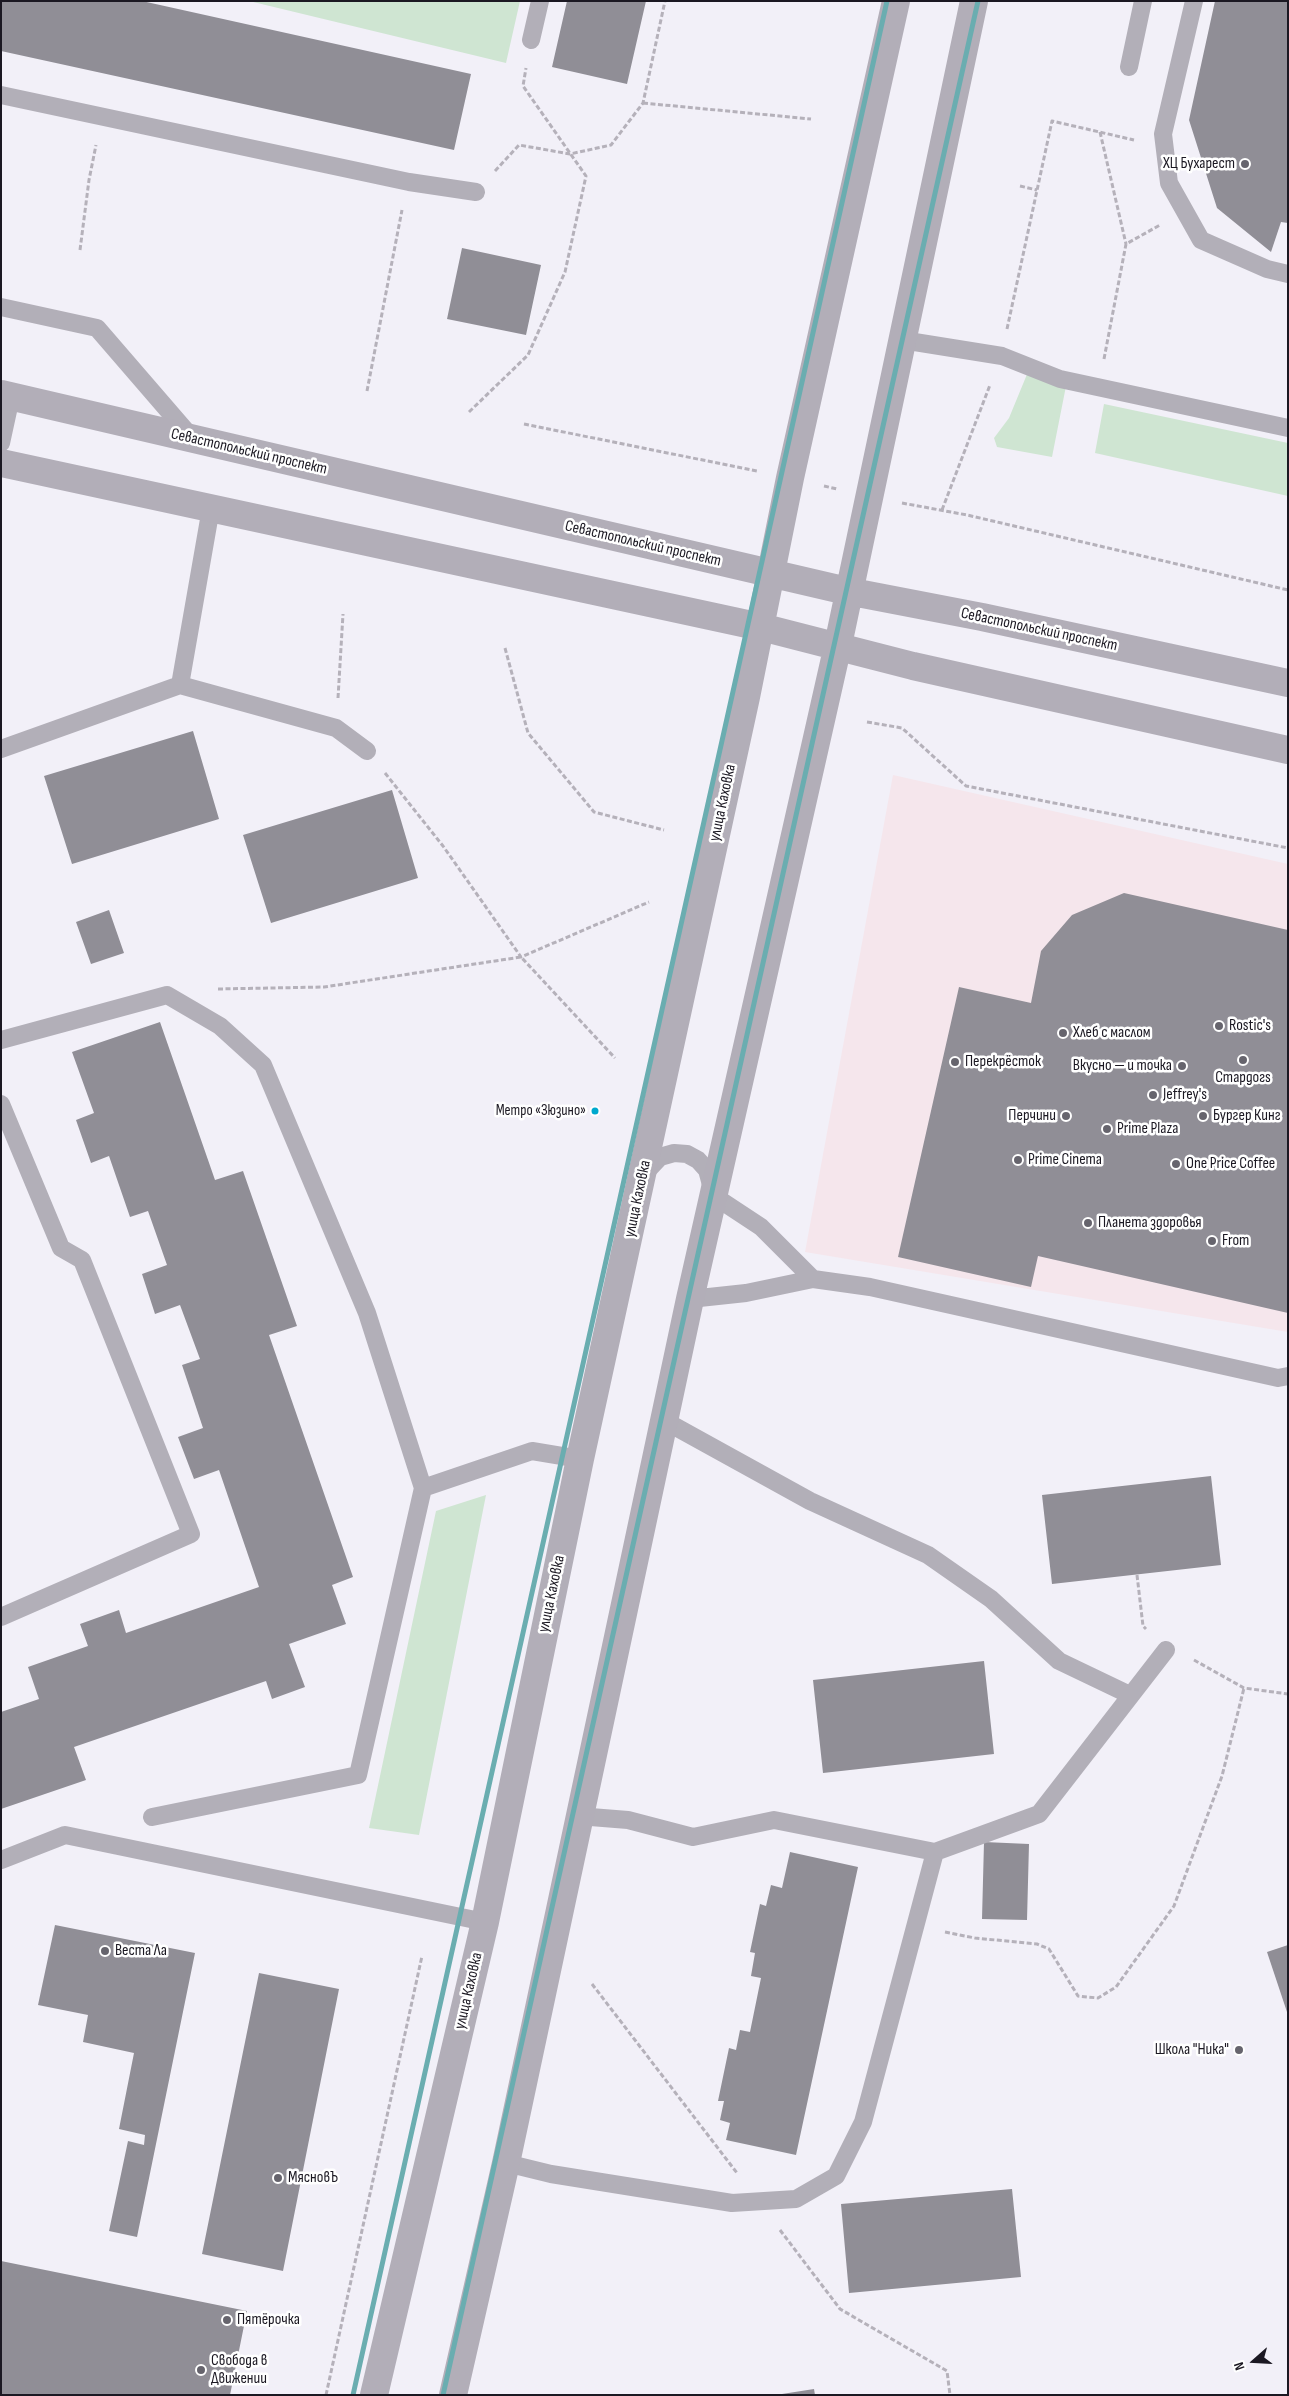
<!DOCTYPE html>
<meta charset="utf-8">
<style>
body{margin:0}
#map{position:relative;width:1289px;height:2396px;overflow:hidden;background:#f2f0f8;font-family:"Sofia Sans Condensed",sans-serif}
canvas{display:block}
.frame{position:absolute;inset:0;border:2px solid #1b1822;pointer-events:none}
.north{position:absolute;left:1229px;top:2336px;width:50px;height:50px;-webkit-text-stroke:4px #fff;paint-order:stroke;rotate:251deg;font-size:14px;font-weight:700;line-height:20px;text-align:center;color:#1b1822}
.north::after{content:'';display:block;margin:auto;width:18px;height:22px;background:#1b1822;clip-path:polygon(50% 0,100% 100%,50% 72%,0 100%)}
</style>
<div id="map">
<canvas width="1289" height="2396"></canvas>
<div class="frame"></div>
<div class="north">N</div>
</div>
<script>
const ctx = document.querySelector('canvas').getContext('2d');
ctx.lineJoin = 'round';
function fill(path, color) { ctx.fillStyle = color; ctx.fill(path, 'evenodd'); }
const poly = rows => new Path2D(rows.map(r => 'M' + r).join(''));
function stroke(path, color, width, dash) { ctx.strokeStyle = color; ctx.lineWidth = width; ctx.lineCap = dash ? 'butt' : 'round'; ctx.setLineDash(dash || []); ctx.stroke(path); }
function write(font, color, halo, rows, align = 'center') {
  ctx.font = font + ' "Sofia Sans Condensed",sans-serif'; ctx.lineWidth = 5; ctx.setLineDash([]); ctx.textBaseline = 'middle'; ctx.strokeStyle = halo; ctx.fillStyle = color; for (const [text, x, y, turn = 0] of rows) {
    ctx.save(); ctx.translate(x, y); ctx.rotate((+turn || 0) * Math.PI / 180); ctx.textAlign = isNaN(turn) ? turn : align; if (halo) ctx.strokeText(text, 0, 0); ctx.fillText(text, 0, 0); ctx.restore();
  }
}
const commercial = poly([
 [893,775,1288,864,1288,1332,805,1252]
]);
const green = poly([
 [249,1,520,1,506,63],
 [1030,367,1067,381,1052,457,997,447,994,438,1009,418],
 [1104,404,1288,443,1288,496,1095,453],
 [486,1495,419,1835,369,1828,436,1511]
]);
const building = poly([
 [1,1,142,1,471,74,454,150,1,51],
 [567,1,646,1,627,84,552,67],
 [1215,1,1288,1,1288,223,1281,222,1271,252,1217,208,1189,120],
 [462,248,541,265,526,335,447,319],
 [193,731,219,819,72,864,44,776],
 [392,790,418,878,271,923,243,835],
 [1124,893,1288,930,1288,1313,1038,1256,1031,1287,898,1257,959,987,1031,1003,1041,951,1072,915],
 [109,910,124,953,91,964,76,922],
 [160,1022,215,1180,243,1171,297,1326,269,1335,353,1577,332,1585,346,1624,289,1644,305,1687,272,1699,266,1681,74,1747,86,1780,1,1809,1,1712,39,1699,28,1667,88,1646,80,1624,119,1610,126,1633,259,1587,219,1470,194,1479,178,1437,203,1428,182,1365,200,1359,180,1305,155,1314,142,1274,167,1265,148,1211,130,1217,109,1156,91,1163,76,1120,94,1113,72,1052],
 [1211,1476,1221,1565,1052,1584,1042,1495],
 [984,1661,994,1754,823,1773,813,1680],
 [984,1842,1029,1844,1027,1920,982,1919],
 [790,1852,858,1867,796,2155,726,2140,730,2123,720,2120,724,2101,718,2101,729,2048,736,2050,740,2030,750,2032,761,1978,751,1976,755,1953,750,1952,760,1904,766,1906,771,1885,782,1888],
 [55,1925,195,1953,137,2237,109,2231,128,2141,144,2145,145,2135,119,2129,134,2053,83,2042,88,2015,38,2005],
 [1288,1945,1288,2012,1287,2012,1267,1952],
 [259,1973,339,1989,283,2271,202,2254],
 [1012,2189,1021,2277,849,2293,841,2204],
 [1,2261,247,2311,230,2395,1,2395],
 [814,2389,815,2395,782,2395,782,2394]
]);
const path = poly([
 [643,103,811,119],
 [1100,132,1126,244],
 [495,171,519,145,570,154,611,145,643,103,665,1],
 [1020,186,1037,190],
 [80,250,89,180,96,145],
 [1007,329,1052,121,1134,140],
 [1104,359,1126,244,1160,225],
 [367,391,402,210],
 [469,412,528,355,565,272,586,176,523,86,526,68],
 [524,424,757,471],
 [824,486,837,489],
 [902,503,967,515,1288,590],
 [942,510,990,385],
 [505,648,528,733,594,812,664,830],
 [338,698,343,614],
 [867,722,902,728,966,786,1288,848],
 [385,773,443,846,521,957,649,902],
 [218,989,324,987,521,957,615,1058],
 [1137,1575,1143,1626,1146,1629],
 [1194,1660,1244,1688,1288,1694],
 [945,1932,975,1938,1037,1944,1049,1949,1078,1996,1098,1998,1116,1987,1174,1906,1222,1776,1244,1688],
 [592,1984,737,2173],
 [780,2230,840,2309,947,2371,950,2395],
 [326,2395,422,1956]
]);
const lane = poly([
 [1194,1,1163,134,1169,183,1201,240,1267,269,1288,274],
 [531,40,540,1],
 [1129,67,1143,1],
 [1,95,409,182,476,192],
 [1,307,97,328,192,438],
 [902,340,1002,356,1060,379,1288,428],
 [1,443,11,397],
 [180,685,211,508],
 [1,749,180,685,336,728,367,751],
 [1,1040,167,995,220,1026,263,1065,367,1313,423,1488,532,1451,580,1459],
 [1,1104,61,1248,82,1260,191,1534,1,1617],
 [644,1174,660,1157,674,1153,687,1154,698,1160,707,1170,714,1196,761,1227,813,1279],
 [690,1299,746,1293,813,1279,870,1287,1278,1378,1288,1376],
 [665,1421,810,1501,928,1555,991,1599,1059,1661,1130,1695],
 [578,1816,628,1820,693,1837,774,1820,935,1852,1039,1814,1166,1650],
 [152,1817,358,1775,423,1488],
 [1,1860,65,1835,485,1922],
 [506,2163,551,2174,732,2203,796,2199,836,2176,863,2122,935,1852]
]);
const secondary = poly([
 [1,394,847,591,982,617,1288,683],
 [1,463,761,627,913,666,1288,750],
 [374,2395,485,1922,580,1459,746,697,790,478,896,1],
 [453,2395,506,2163,690,1299,838,645,974,1]
]);
const metro1 = poly([
 [353,2395,887,1],
 [443,2395,978,1]
]);
const markers = [
 [1245,164,5,"#66646d"],
 [1219,1026,5,"#66646d"],
 [1063,1033,5,"#66646d"],
 [1243,1060,5,"#66646d"],
 [955,1062,5,"#66646d"],
 [1182,1066,5,"#66646d"],
 [1153,1095,5,"#66646d"],
 [595,1111,4.5,"#00a9ce"],
 [1066,1116,5,"#66646d"],
 [1203,1116,5,"#66646d"],
 [1107,1129,5,"#66646d"],
 [1018,1160,5,"#66646d"],
 [1176,1164,5,"#66646d"],
 [1088,1223,5,"#66646d"],
 [1212,1241,5,"#66646d"],
 [105,1951,5,"#66646d"],
 [1239,2050,5,"#66646d"],
 [278,2178,5,"#66646d"],
 [227,2320,5,"#66646d"],
 [201,2370,5,"#66646d"]
];
const busNames = [
 ["Метро «Зюзино»",586,1111]
];
const poiNames = [
 ["ХЦ Бухарест",1235,164,"right"],
 ["Rostic's",1229,1026],
 ["Хлеб с маслом",1073,1033],
 ["Перекрёсток",965,1062],
 ["Вкусно — и точка",1172,1066,"right"],
 ["Стардогs",1243,1078,"center"],
 ["Jeffrey's",1163,1095],
 ["Перчини",1056,1116,"right"],
 ["Бургер Кинг",1213,1116],
 ["Prime Plaza",1117,1129],
 ["Prime Cinema",1028,1160],
 ["One Price Coffee",1186,1164],
 ["Планета здоровья",1098,1223],
 ["From",1222,1241],
 ["Веста Ла",115,1951],
 ["Школа \"Ника\"",1229,2050,"right"],
 ["МясновЪ",288,2178],
 ["Пятёрочка",237,2320],
 ["Свобода в",211,2361],
 ["Движении",211,2379]
];
const streetNames = [
 ["Севастопольский проспект",249,452,13],
 ["Севастопольский проспект",643,544,13],
 ["Севастопольский проспект",1039,630,12],
 ["улица Каховка",723,803,-78],
 ["улица Каховка",638,1199,-78],
 ["улица Каховка",552,1594,-78],
 ["улица Каховка",469,1991,-77]
];
fill(commercial, '#f5e6ec');
fill(green, '#cfe5d2');
fill(building, '#908e96');
stroke(path, '#b5b1ba', 3, [5, 2.5]);
stroke(lane, '#b2afb8', 18);
stroke(secondary, '#b2aeb8', 28);
stroke(metro1, '#6aadb0', 5);
for (const [x, y, r, color] of markers) { const dot = new Path2D(); dot.arc(x, y, r, 0, 2 * Math.PI); ctx.fillStyle = color; ctx.fill(dot); stroke(dot, '#fff', 2); }
write('15px', '#1b1822', '#fff', busNames, 'right');
write('16px', '#1b1822', '#fff', poiNames, 'left');
write('16px', '#1b1822', '#fff', streetNames);
</script>
